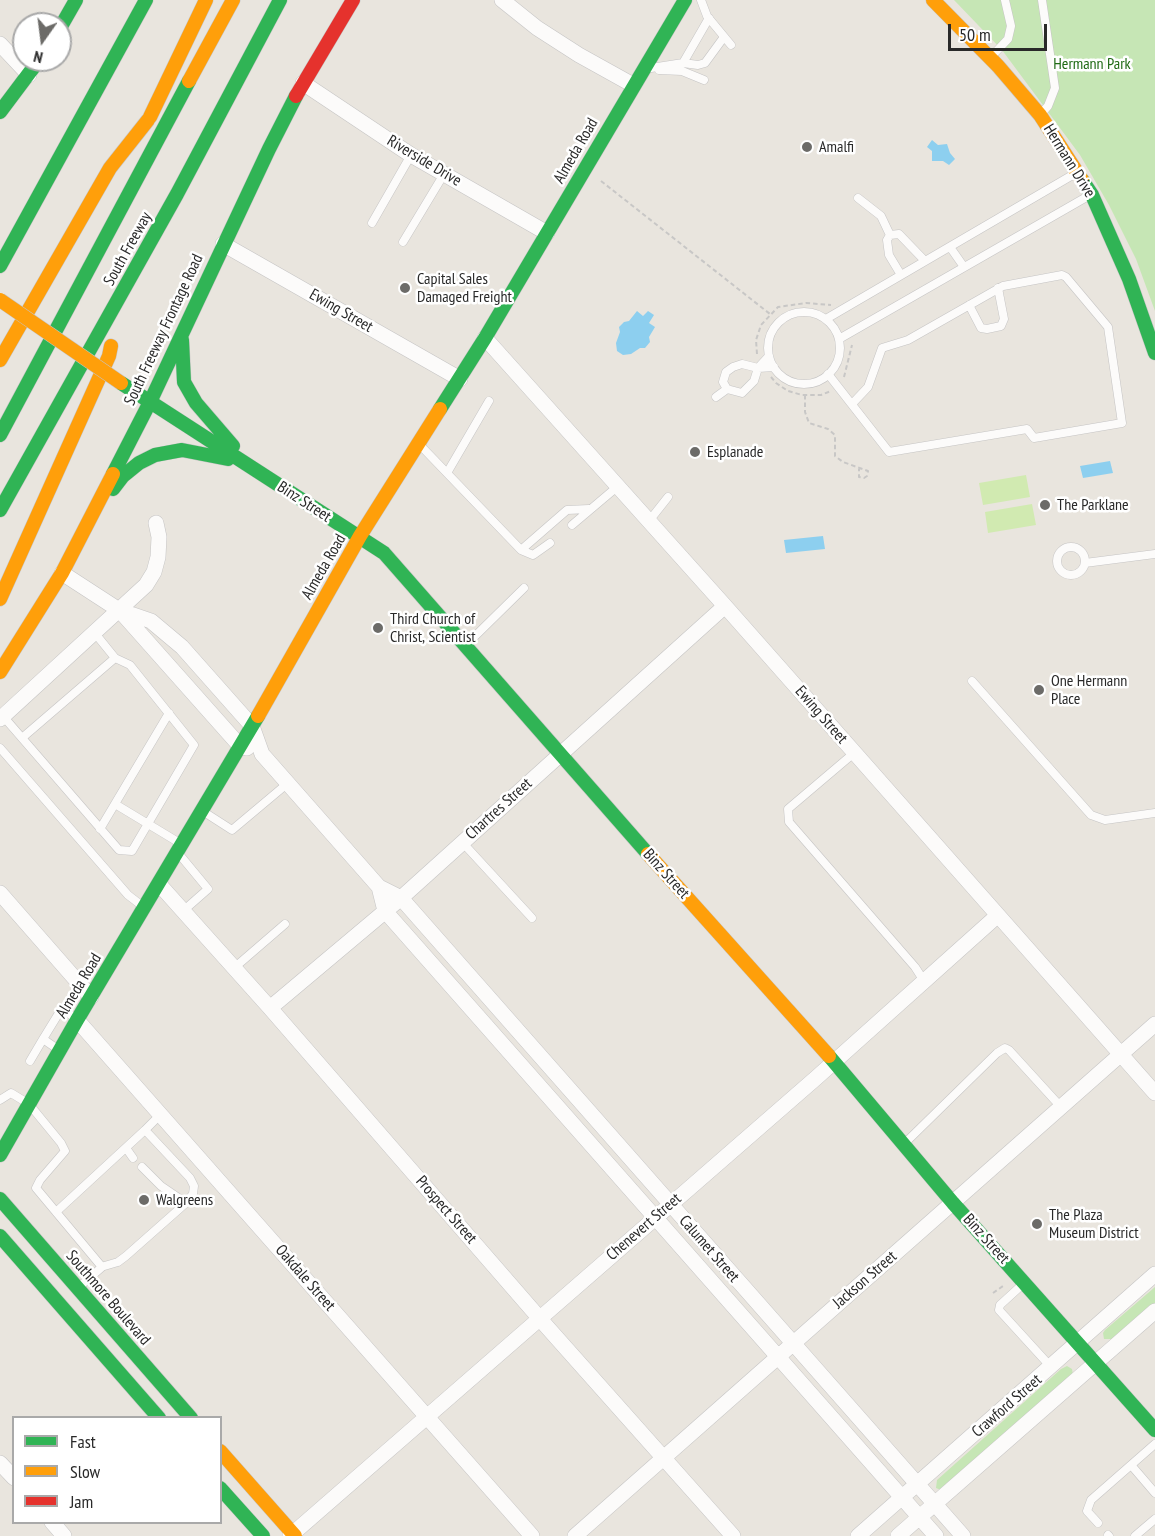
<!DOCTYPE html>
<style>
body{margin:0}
#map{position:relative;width:1155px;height:1536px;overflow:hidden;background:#e9e5de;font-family:"PT Sans Narrow",sans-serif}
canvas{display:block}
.legend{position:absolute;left:12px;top:1416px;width:210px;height:108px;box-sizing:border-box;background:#fff;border:2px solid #a9a9a9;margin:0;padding:8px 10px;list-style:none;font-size:18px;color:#292929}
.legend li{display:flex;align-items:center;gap:12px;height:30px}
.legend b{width:30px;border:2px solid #a9a9a9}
.north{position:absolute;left:12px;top:12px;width:60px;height:60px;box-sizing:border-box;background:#fff;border:2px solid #a9a9a9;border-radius:50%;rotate:194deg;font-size:16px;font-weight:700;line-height:24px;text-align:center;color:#292929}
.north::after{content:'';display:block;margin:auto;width:21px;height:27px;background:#6c6b68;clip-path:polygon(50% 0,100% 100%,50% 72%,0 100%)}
.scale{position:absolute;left:948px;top:24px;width:99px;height:27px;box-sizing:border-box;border:3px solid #292929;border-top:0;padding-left:8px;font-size:18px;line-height:21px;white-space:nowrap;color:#292929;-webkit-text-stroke:4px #fff;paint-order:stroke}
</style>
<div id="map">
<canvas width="1155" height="1536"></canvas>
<ul class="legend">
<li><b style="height:8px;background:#30b455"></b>Fast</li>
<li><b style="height:8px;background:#ff9f0a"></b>Slow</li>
<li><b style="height:8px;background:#e5322d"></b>Jam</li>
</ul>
<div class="north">N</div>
<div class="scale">50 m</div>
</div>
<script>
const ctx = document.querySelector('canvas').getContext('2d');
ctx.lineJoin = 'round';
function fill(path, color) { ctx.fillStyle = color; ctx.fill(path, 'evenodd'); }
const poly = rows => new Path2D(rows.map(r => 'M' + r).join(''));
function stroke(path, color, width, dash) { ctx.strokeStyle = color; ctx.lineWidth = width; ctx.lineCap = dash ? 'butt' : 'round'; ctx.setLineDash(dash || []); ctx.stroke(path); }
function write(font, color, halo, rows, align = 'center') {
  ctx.font = font + ' "PT Sans Narrow",sans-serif'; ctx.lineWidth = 5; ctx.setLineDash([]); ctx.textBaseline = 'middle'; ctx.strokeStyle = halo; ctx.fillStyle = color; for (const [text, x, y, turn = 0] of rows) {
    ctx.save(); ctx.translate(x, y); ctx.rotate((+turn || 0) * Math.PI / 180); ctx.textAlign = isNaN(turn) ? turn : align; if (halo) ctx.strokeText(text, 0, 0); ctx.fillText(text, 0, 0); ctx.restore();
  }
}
const green = poly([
 [954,0,1155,0,1155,311,1136,259,1109,205,1080,155,1002,50],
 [1155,1287,1155,1303,1113,1339,1104,1339,1103,1333,1105,1330],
 [1067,1366,1072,1369,1073,1375,941,1490,936,1488,937,1480,1061,1369]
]);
const pitch = poly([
 [1026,475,1030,497,983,505,979,483],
 [1032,504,1036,525,988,533,985,512]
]);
const water = poly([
 [932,140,938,145,947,144,950,153,955,159,949,165,943,161,932,161,932,151,927,147],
 [637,311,643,316,648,311,654,315,649,323,655,327,649,337,650,342,645,348,640,348,631,354,623,355,617,351,616,343,620,332,619,327,624,322,629,321],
 [1110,461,1113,473,1083,478,1080,466],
 [823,536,825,549,786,553,784,540]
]);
const path = poly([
 [601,181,770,314],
 [757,354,756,340,761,325,778,307,806,303,831,305],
 [771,377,776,383,788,391,802,395,821,395,831,391],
 [844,377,852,345],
 [805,395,805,412,809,423,828,429,835,435,835,456,843,462,868,471,867,476,864,478,859,477,859,469],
 [993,1293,1003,1286]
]);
const lane = poly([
 [701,0,707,16,731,45],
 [991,57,1008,39,1011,26,1005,0],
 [683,63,709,18],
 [651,68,683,63,698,65,705,63,724,37],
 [659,70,682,71,704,80],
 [1041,114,1048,106,1055,88,1042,0],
 [858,198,881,216,890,235,887,240,889,255,901,275],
 [372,223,411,155],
 [890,235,899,234,925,261],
 [403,242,444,174],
 [950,247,964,267],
 [969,305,981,328,987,329,1001,326,1004,319,998,288],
 '768 348a36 36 0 1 1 72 0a36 36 0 1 1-72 0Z',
 [826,319,1076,173],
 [839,339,1090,195],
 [769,356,758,368,754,381,742,393,727,389,723,382,726,372,733,367,742,364,758,368,774,367],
 [828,374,889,452,1027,429,1034,438,1122,423,1108,327,1066,277,1062,275,1003,286,908,340,882,348,868,387,852,404],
 [716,397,727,389],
 [420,445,521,550,533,555,550,543],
 [447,473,489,401],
 [649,521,668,497],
 [572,525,617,487],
 '1057 561a14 14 0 1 1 28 0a14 14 0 1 1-28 0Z',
 [521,550,567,510,589,509],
 [1085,563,1155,554],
 [468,643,524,588],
 [972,681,1091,815,1105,820,1155,813],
 [3,716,119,850,132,851,194,745,130,665,115,658,94,632],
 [22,738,115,658],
 [0,748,128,895,141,905],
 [854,753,788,809,789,822,915,967,924,981],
 [115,804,178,842],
 [204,812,232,830,288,783],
 [100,829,169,713],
 [462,842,532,918],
 [179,854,208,889,183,911],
 [234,968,285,924],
 [56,1048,43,1039,62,1008,76,1019],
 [30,1061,43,1039],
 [0,1100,11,1093,29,1104,61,1143,65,1151,40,1180,36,1188,102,1267,79,1287],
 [145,1130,161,1114],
 [905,1143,997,1053,1005,1048,1009,1050,1061,1107],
 [126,1148,133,1158],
 [142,1167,161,1186,186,1203],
 [56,1212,145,1130,190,1178,194,1186,193,1194,186,1203,126,1256,118,1262,101,1267],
 [1023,1284,1000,1305,999,1310,1051,1367],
 [1131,1465,1155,1493],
 [1098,1523,1087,1511,1091,1500,1155,1444],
 [1108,1535,1109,1536],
 [1135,1536,1155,1519]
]);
const street = poly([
 [502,0,537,28,579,55,633,85],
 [0,44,29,75],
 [303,83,411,155,547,233],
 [223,244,460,379],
 [485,338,725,606,1155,1093],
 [62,573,119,610,151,621,182,647,252,726,262,754,379,887,401,898,963,1536],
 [121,612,240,746,247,748],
 [0,719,146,585,154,572,158,557,159,537,156,523],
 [159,884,270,1008,548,1328,733,1536],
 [379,887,385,911,936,1536],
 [0,893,91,997],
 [270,1008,401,898,725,606],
 [77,1020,532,1536],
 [0,1463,14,1478],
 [52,1522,64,1536],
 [290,1536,816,1078,997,916],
 [575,1536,1155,1024],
 [858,1536,1155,1274],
 [898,1536,1155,1311]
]);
const fast = poly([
 [60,28,76,0],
 [0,112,39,60],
 [1082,180,1092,195,1129,279,1155,353],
 [0,266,146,0],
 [182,340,184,382,196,403,233,446],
 [121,383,384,553,648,854],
 [440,409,485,338,685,0],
 [0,435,189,81],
 [113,474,150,402,269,149,296,96],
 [113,489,123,476,139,463,155,455,182,450,228,459],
 [0,510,177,194,280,0],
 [829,1056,953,1203,1155,1430],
 [0,1155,77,1020,258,716],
 [0,1199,191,1418],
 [0,1236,159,1418],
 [220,1488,263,1536]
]);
const slow = poly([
 [933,0,998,66,1040,115,1082,180],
 [189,81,233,0],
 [150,117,206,0],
 [0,360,110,168,148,120],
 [0,599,109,356,111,346],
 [0,672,62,573,113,474],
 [258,716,360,536,440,409],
 [648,854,829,1056],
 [220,1451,295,1536]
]);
const jam = poly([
 [296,96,353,0]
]);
const slowBridge = poly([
 [0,300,121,383]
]);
const markers = [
 [807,147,6,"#6c6b68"],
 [405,288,6,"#6c6b68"],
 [695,452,6,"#6c6b68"],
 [1045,505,6,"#6c6b68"],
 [378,628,6,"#6c6b68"],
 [1039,690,6,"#6c6b68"],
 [144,1200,6,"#6c6b68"],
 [1037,1224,6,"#6c6b68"]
];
const parkNames = [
 ["Hermann Park",1092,64]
];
const poiNames = [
 ["Amalfi",819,147],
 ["Capital Sales",417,279],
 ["Damaged Freight",417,297],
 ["Esplanade",707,452],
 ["The Parklane",1057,505],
 ["Third Church of",390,619],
 ["Christ, Scientist",390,637],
 ["One Hermann",1051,681],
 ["Place",1051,699],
 ["Walgreens",156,1200],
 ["The Plaza",1049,1215],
 ["Museum District",1049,1233]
];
const streetNames = [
 ["Almeda Road",576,151,-60],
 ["Riverside Drive",424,161,31],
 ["Hermann Drive",1069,161,58],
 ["South Freeway",128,249,-61],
 ["Ewing Street",341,311,30],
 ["South Freeway Frontage Road",164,330,-65],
 ["Binz Street",304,502,33],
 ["Almeda Road",324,567,-60],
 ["Ewing Street",821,715,49],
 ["Chartres Street",499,809,-42],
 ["Binz Street",666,874,48],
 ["Almeda Road",79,986,-59],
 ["Prospect Street",446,1210,49],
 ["Chenevert Street",644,1227,-41],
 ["Binz Street",986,1239,48],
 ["Calumet Street",709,1249,49],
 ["Oakdale Street",305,1278,49],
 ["Jackson Street",865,1280,-41],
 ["Southmore Boulevard",108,1298,49],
 ["Crawford Street",1007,1406,-41]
];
fill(green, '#c6e6b5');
fill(pitch, '#d1eab1');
fill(water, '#8dcfef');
stroke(lane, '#c5c4c4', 9);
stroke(street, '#c5c4c4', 16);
stroke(fast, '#c5c4c4', 15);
stroke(slow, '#c5c4c4', 15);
stroke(jam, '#c5c4c4', 15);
stroke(path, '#c8c7c6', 2, [4.5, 3]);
stroke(lane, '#fcfbfa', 8);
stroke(street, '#fcfbfa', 15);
stroke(fast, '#30b455', 14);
stroke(slow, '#ff9f0a', 14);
stroke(jam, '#e5322d', 14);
stroke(slowBridge, '#c5c4c4', 15, []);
stroke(slowBridge, '#ff9f0a', 14);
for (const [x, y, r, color] of markers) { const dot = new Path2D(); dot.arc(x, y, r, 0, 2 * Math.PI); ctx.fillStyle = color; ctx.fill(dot); stroke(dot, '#fff', 2); }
write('16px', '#206b15', '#fff', parkNames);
write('16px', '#292929', '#fff', poiNames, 'left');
write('16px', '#292929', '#fff', streetNames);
</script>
